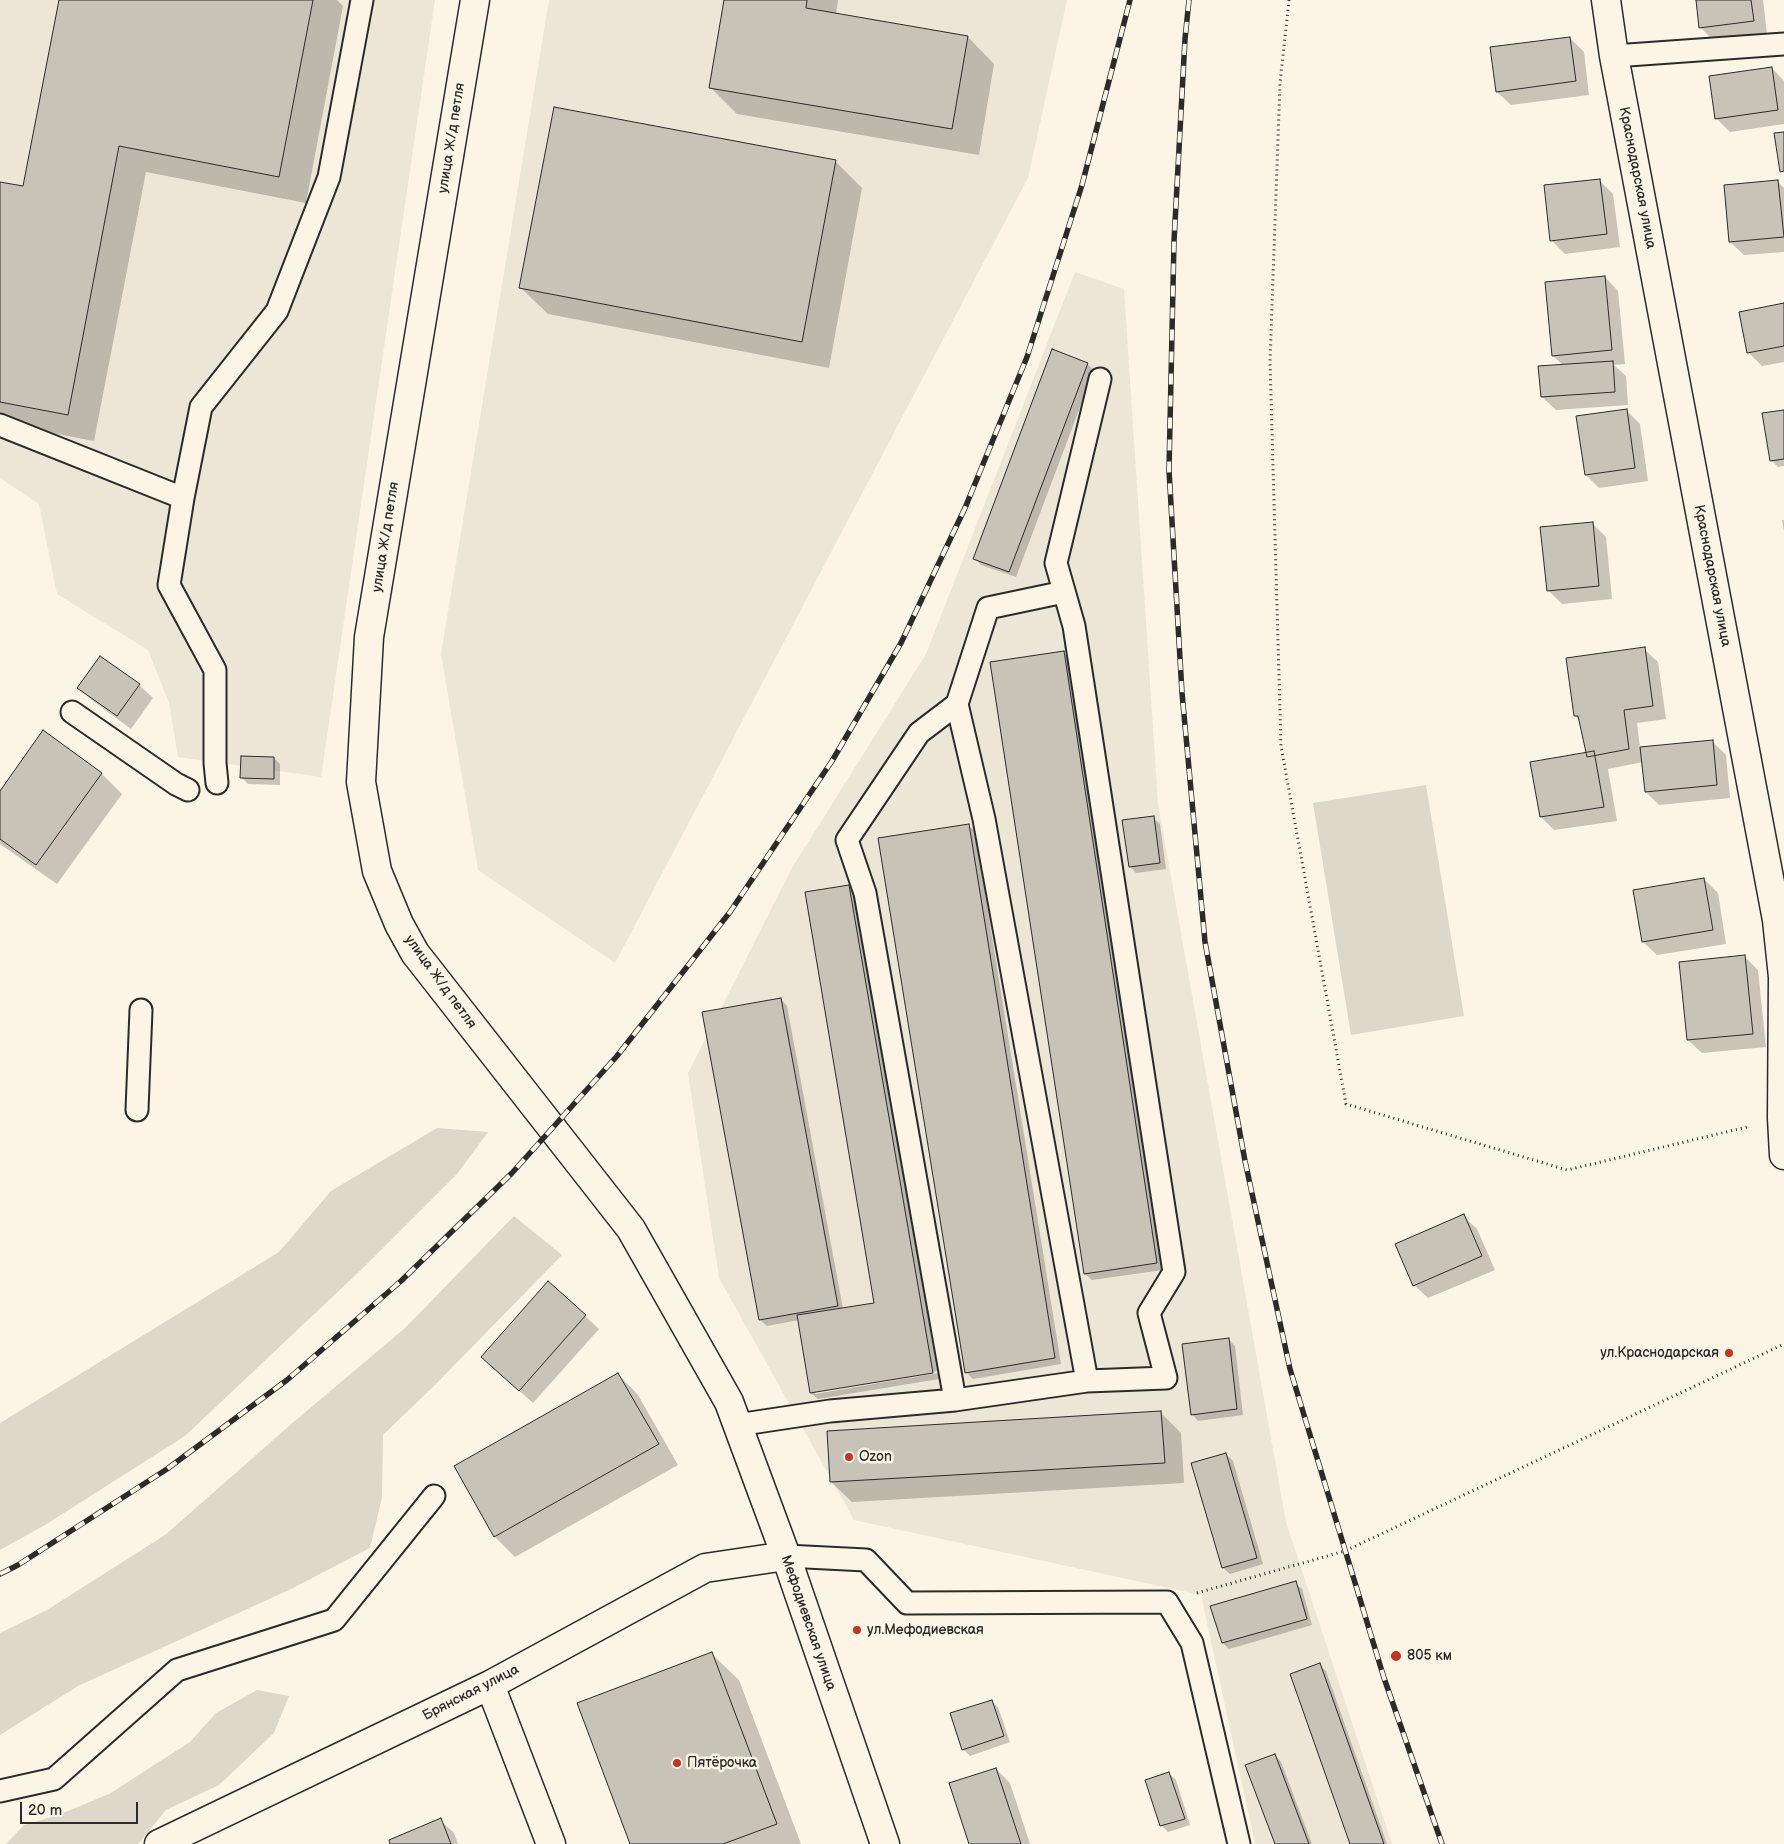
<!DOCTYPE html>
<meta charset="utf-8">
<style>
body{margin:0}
#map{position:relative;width:1784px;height:1844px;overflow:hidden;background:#fcf5e5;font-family:"Balsamiq Sans",sans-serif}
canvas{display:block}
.scale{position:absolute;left:20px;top:1802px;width:118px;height:22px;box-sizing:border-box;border:2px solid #2b2b2b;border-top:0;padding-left:6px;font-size:15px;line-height:18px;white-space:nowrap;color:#2b2b2b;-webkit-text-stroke:4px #fcf5e5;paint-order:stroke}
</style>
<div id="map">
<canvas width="1784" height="1844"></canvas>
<div class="scale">20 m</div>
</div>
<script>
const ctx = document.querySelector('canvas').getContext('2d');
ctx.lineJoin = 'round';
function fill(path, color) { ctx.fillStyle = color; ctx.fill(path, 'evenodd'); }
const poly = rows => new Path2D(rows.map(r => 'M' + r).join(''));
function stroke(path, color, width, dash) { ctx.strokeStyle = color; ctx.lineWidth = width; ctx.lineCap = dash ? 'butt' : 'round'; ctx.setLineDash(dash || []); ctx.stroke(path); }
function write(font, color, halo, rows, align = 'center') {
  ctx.font = font + ' "Balsamiq Sans",sans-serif'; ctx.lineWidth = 5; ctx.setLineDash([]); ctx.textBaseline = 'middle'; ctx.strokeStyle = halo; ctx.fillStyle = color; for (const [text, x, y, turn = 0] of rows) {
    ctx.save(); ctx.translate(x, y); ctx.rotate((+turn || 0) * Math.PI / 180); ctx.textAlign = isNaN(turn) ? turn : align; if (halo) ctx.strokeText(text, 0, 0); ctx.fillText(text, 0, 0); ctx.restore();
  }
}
const built = poly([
 [0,0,435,0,321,777,178,757,169,703,148,650,57,594,39,504,0,478],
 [549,0,1067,0,1028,178,615,963,478,870,441,654],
 [1075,272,1124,289,1158,804,1286,1522,1392,1844,1255,1844,1201,1595,854,1520,719,1278,688,1073,792,868,926,654]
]);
const green = poly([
 [1426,785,1464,1016,1351,1035,1313,803],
 [437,1128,488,1132,457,1174,363,1268,185,1436,45,1525,0,1550,0,1423,279,1252,331,1191],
 [514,1216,562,1255,435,1385,383,1435,382,1497,370,1548,289,1590,78,1686,0,1735,0,1633,47,1610,165,1535,297,1419,404,1329],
 [257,1690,289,1696,274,1733,219,1785,166,1810,138,1844,6,1844,24,1825,58,1815,109,1794,190,1742,216,1713]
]);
const shadow = poly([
 [60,0,337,0,343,6,306,203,146,172,94,441,0,423,0,183,24,188],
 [725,0,838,0,836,14,968,37,994,64,979,155,737,114,710,87],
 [1697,0,1763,0,1767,34,1714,41,1700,27],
 [1570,38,1584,52,1589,95,1511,105,1497,92],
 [1772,68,1784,81,1784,124,1730,132,1716,118],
 [835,161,862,188,829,368,548,314,521,288],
 [1600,181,1613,194,1620,247,1565,254,1551,240],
 [1778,182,1784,188,1784,252,1744,255,1730,242],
 [1605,277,1618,291,1625,364,1614,365,1626,376,1628,405,1556,410,1542,397,1564,366,1553,356],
 [1784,305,1784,362,1762,366,1748,352],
 [1087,364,1094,370,1016,577,981,565,975,558],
 [1626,410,1640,424,1648,481,1599,488,1586,475],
 [1784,411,1784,466,1778,467,1771,460],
 [1782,520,1784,520,1784,531],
 [1592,523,1606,537,1612,599,1562,604,1548,590],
 [1644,649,1658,662,1666,719,1637,723,1640,748,1712,741,1726,755,1730,798,1659,805,1646,792,1643,762,1608,769,1617,821,1554,830,1541,817,1587,753,1580,721,1575,716],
 [1063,652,1070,659,1163,1270,1092,1280,1085,1274],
 [139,685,153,698,131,729,93,701,79,688],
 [274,758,280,764,280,785,248,784,242,778],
 [101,773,122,794,57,884,0,844,0,794],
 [1153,818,1160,824,1166,869,1136,873,1130,866],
 [968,825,975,831,1061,1364,973,1379,966,1372],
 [1704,879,1718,893,1726,944,1657,955,1643,942],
 [849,886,855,892,937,1371,815,1391,815,1394,938,1373,939,1379,818,1399,811,1393,799,1320,767,1326,760,1320,704,1013,781,999,787,1006,843,1309,876,1304],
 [1744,956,1758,970,1766,1047,1702,1053,1688,1040],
 [1463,1216,1477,1229,1495,1270,1428,1298,1414,1285],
 [549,1283,599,1329,533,1403,496,1370],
 [1228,1339,1235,1346,1243,1415,1198,1421,1192,1414],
 [618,1374,638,1395,678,1465,515,1557,495,1537,456,1467],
 [1161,1413,1181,1433,1184,1483,852,1502,831,1482],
 [1226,1454,1233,1461,1263,1564,1230,1574,1223,1568],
 [1295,1583,1302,1589,1312,1625,1229,1649,1223,1643],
 [712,1654,739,1680,801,1844,632,1844],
 [1319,1664,1326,1671,1387,1844,1351,1844],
 [991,1701,998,1707,1010,1742,970,1756,963,1749],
 [1275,1755,1281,1762,1312,1844,1276,1844],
 [996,1769,1010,1783,1030,1844,971,1844],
 [1169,1773,1176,1780,1190,1825,1168,1832,1162,1826],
 [440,1820,454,1833,458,1844,392,1844]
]);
const building = poly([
 [59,0,313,0,279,177,119,146,68,415,0,402,0,182,23,186,59,0],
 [724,0,807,0,806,8,968,36,952,129,709,88,724,0],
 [1696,0,1751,0,1754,21,1699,28,1696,0],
 [1570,37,1576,81,1496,92,1490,47,1570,37],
 [1772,67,1778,110,1715,119,1709,76,1772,67],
 [554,107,836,160,802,342,519,288,554,107],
 [1784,132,1784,171,1780,172,1774,133,1784,132],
 [1600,179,1607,234,1550,241,1544,185,1600,179],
 [1778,180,1784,237,1729,242,1724,185,1778,180],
 [1605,276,1612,350,1552,356,1545,282,1605,276],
 [1784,303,1784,346,1747,353,1739,312,1784,303],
 [1052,349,1088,363,1009,572,973,559,1052,349],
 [1613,361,1615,392,1541,397,1538,366,1613,361],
 [1627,409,1635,468,1585,475,1576,416,1627,409],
 [1784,410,1784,459,1770,461,1762,413,1784,410],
 [1593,522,1599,586,1547,591,1540,527,1593,522],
 [1645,647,1653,706,1624,710,1629,749,1587,757,1578,716,1574,716,1566,658,1645,647],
 [1064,651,1157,1263,1084,1274,990,662,1064,651],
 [100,656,140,684,117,716,77,688,100,656],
 [43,730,102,773,36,865,0,839,0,791,43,730],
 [1713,740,1717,785,1645,792,1640,747,1713,740],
 [1594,751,1604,807,1540,817,1530,762,1594,751],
 [241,756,274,757,274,779,240,778,241,756],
 [1154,816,1160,863,1129,867,1122,820,1154,816],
 [969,824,1055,1358,965,1373,878,838,969,824],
 [1704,878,1713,930,1642,942,1633,890,1704,878],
 [849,885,933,1373,810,1393,797,1315,874,1303,805,892,849,885],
 [1745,955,1753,1034,1687,1040,1679,962,1745,955],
 [781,998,838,1306,759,1320,702,1012,781,998],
 [1464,1214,1482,1256,1413,1286,1395,1244,1464,1214],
 [548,1281,586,1315,519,1391,481,1357,548,1281],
 [1229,1338,1237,1409,1191,1415,1182,1344,1229,1338],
 [618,1373,659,1444,494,1537,454,1466,618,1373],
 [1161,1411,1165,1463,830,1482,827,1431,1161,1411],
 [1226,1453,1257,1558,1222,1568,1191,1463,1226,1453],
 [1296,1581,1307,1619,1222,1643,1210,1606,1296,1581],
 [712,1652,777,1824,723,1844,630,1844,577,1703,712,1652],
 [1320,1663,1384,1844,1350,1844,1290,1674,1320,1663],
 [992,1700,1004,1736,962,1750,950,1713,992,1700],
 [1275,1754,1309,1844,1275,1844,1245,1765,1275,1754],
 [996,1768,1021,1844,969,1844,949,1783,996,1768],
 [1169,1772,1185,1819,1160,1826,1145,1780,1169,1772],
 [441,1818,451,1844,390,1844,389,1840,441,1818]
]);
const path = poly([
 [1289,0,1280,83,1270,362,1281,746,1346,1104,1567,1170,1747,1127],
 [1197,1593,1345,1551,1784,1344]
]);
const service = poly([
 [1614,56,1784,44],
 [0,425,183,498],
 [1064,592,988,608,957,704,984,819,1087,1381],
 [72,712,176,784,188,790],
 [217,783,215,763,215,670,169,585,183,498,201,407,277,311,329,177,362,0],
 [137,1110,141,1010],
 [955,1400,865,893,847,840,919,733,957,704],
 [737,1425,830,1411,955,1400,1087,1381,1166,1378,1149,1313,1174,1272,1074,626,1056,563,1100,379],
 [786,1556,866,1560,907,1603,1167,1602,1192,1643,1239,1844],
 [0,1791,54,1779,177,1670,334,1620,434,1496]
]);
const minor = poly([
 [1606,0,1614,56,1777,920,1783,977,1782,1118,1784,1155],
 [490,1685,551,1844],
 [159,1844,490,1685,705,1568,786,1556]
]);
const primary = poly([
 [475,0,369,637,361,782,377,871,399,924,415,953,631,1229,729,1402,786,1556,885,1844]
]);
const rail = poly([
 [1189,0,1185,39,1174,241,1169,470,1182,693,1205,942,1245,1161,1290,1369,1384,1678,1442,1844],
 [0,1574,18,1565,167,1469,287,1380,401,1281,512,1173,617,1056,730,912,832,761,901,643,965,508,1027,357,1082,185,1130,0]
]);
const markers = [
 [1729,1353,5,"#c8321e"],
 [849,1457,5,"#c8321e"],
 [857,1630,5,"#c8321e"],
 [1396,1656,6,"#c8321e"],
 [677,1763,5,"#c8321e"]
];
const streetNames = [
 ["улица Ж/д петля",452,138,-81],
 ["Краснодарская улица",1637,178,79],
 ["улица Ж/д петля",386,537,-81],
 ["Краснодарская улица",1712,576,79],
 ["улица Ж/д петля",440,982,54],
 ["Мефодиевская улица",808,1623,71],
 ["Брянская улица",471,1693,-27]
];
const poiNames = [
 ["ул.Краснодарская",1719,1353,"right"],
 ["Ozon",859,1457],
 ["ул.Мефодиевская",867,1630],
 ["805 км",1407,1656],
 ["Пятёрочка",687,1763]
];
fill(built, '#ece6d7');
fill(green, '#ded8ca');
fill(shadow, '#0003');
fill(building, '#c8c3b7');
stroke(building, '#2b2b2b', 1);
stroke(service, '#2b2b2b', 25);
stroke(minor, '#2b2b2b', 31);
stroke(primary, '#2b2b2b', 31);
stroke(path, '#2b2b2b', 3, [1, 4]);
stroke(service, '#fcf5e5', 21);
stroke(minor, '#fcf5e5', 28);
stroke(primary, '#fcf5e5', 28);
stroke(rail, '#2b2b2b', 5.5);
stroke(rail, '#fcf5e5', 4, [11]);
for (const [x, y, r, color] of markers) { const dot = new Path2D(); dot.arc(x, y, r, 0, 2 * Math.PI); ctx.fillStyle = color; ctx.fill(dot); stroke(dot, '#fcf5e5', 2); }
write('14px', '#2b2b2b', '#fcf5e5', streetNames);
write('14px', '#2b2b2b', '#fcf5e5', poiNames, 'left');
</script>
